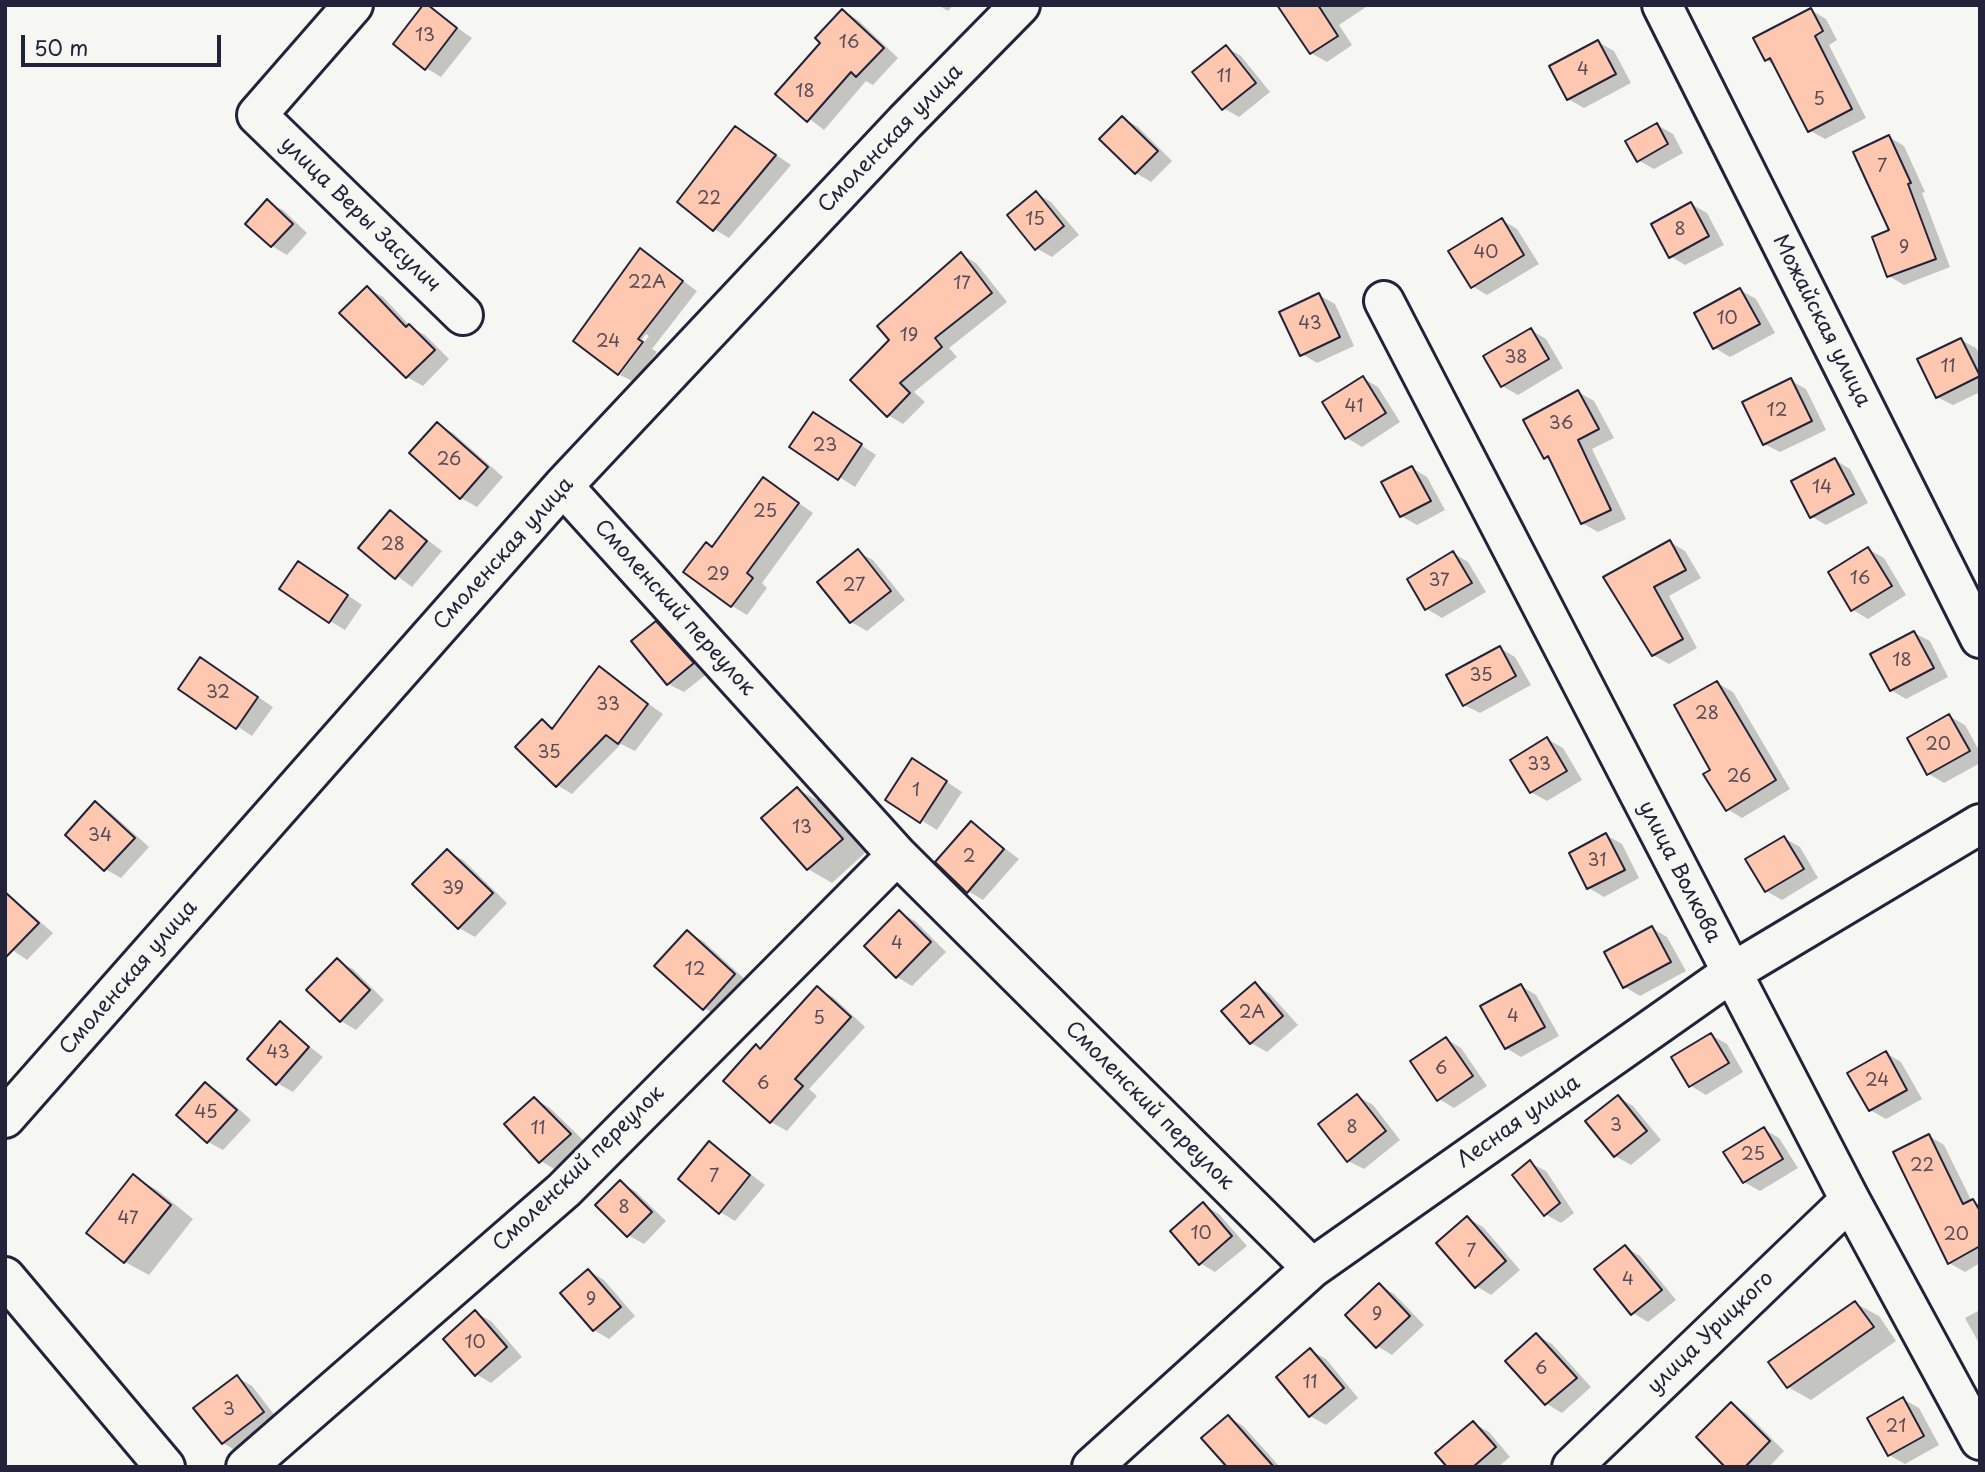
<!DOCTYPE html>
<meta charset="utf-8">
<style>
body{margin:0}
#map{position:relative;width:1985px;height:1472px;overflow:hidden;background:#f6f6f2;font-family:"Playpen Sans",sans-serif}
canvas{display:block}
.frame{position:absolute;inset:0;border:7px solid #22223b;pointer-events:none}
.scale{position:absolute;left:21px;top:35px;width:200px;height:32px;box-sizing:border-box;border:4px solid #22223b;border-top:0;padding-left:9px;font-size:21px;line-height:24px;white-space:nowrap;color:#22223b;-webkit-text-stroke:5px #f6f6f2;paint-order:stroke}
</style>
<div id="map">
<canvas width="1985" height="1472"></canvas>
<div class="frame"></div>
<div class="scale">50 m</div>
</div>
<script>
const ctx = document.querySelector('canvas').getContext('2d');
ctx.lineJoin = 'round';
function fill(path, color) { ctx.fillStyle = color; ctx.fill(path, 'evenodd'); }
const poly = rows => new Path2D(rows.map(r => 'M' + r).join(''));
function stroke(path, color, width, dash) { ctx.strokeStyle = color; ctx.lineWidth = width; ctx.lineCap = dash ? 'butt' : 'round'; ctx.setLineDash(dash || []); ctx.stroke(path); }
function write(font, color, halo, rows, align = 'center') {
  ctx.font = font + ' "Playpen Sans",sans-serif'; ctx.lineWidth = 7; ctx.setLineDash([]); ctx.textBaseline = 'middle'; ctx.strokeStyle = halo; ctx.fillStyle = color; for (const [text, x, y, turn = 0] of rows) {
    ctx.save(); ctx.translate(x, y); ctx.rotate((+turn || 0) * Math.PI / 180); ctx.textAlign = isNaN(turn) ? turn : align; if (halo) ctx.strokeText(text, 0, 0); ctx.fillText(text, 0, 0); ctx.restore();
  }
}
const shadow = poly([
 [425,5,472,38,441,77,426,68],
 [938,5,953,5,948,11],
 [1279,5,1369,5,1339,25,1352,45,1327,62,1311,53],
 [1811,10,1826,19,1837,40,1829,45,1866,118,1825,139,1809,130,1776,66,1766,60],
 [843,11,858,20,898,58,873,85,866,81,824,130,777,94,822,43],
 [1598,42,1614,51,1631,83,1584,108,1568,99],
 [1226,47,1241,56,1270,92,1239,117,1223,108],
 [1123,118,1138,127,1172,161,1151,182,1136,173],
 [1657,125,1673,134,1683,153,1654,169,1638,160],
 [736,128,791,165,729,238,714,229],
 [1889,137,1904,146,1925,192,1922,193,1950,267,1904,285,1889,276,1892,231],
 [1036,193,1051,202,1079,235,1052,257,1036,248],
 [267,202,283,210,307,233,287,255,272,246],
 [1691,204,1707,213,1724,245,1685,265,1670,256],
 [1502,220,1517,229,1539,264,1487,295,1472,286],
 [641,250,697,291,652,349,657,352,634,382,620,375,649,336,646,334,617,373,615,288,613,286],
 [961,254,976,263,1007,302,949,348,957,357,914,392,925,402,903,424,888,415,891,340],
 [367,288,383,297,411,327,425,335,449,359,423,386,407,377,341,313],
 [1740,290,1756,299,1775,333,1730,357,1715,348],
 [1319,295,1335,304,1354,346,1317,363,1302,354],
 [1531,330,1546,339,1563,368,1518,395,1502,386],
 [1961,340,1976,348,1980,355,1980,392,1953,405,1937,397],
 [1363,378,1378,387,1400,422,1362,447,1347,438],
 [1790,380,1806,389,1826,430,1780,452,1764,444],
 [1578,392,1594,401,1614,438,1592,449,1626,519,1598,532,1582,523,1552,461,1545,457],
 [828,423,876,455,855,487,792,447],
 [437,424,453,433,503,477,477,507,461,498,411,453],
 [1835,460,1850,469,1868,503,1826,525,1811,516],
 [1412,468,1427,477,1445,510,1417,525,1401,516],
 [764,479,813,513,762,583,767,588,747,615,732,606,714,548],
 [391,512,442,551,412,587,360,548],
 [1670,542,1685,551,1701,578,1669,596,1697,648,1669,664,1653,655,1628,609],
 [1868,549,1884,558,1906,595,1868,619,1853,610],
 [858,552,873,560,905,600,867,631,851,622],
 [1453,553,1468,562,1486,592,1442,618,1427,609],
 [314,572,362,605,345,630,330,621],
 [656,623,671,632,708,673,684,692,668,684],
 [1914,633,1930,641,1948,677,1906,699,1891,690],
 [1500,648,1515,657,1531,685,1480,713,1464,705],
 [215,668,273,707,252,736,180,688],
 [599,669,663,714,635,751,621,744,572,794,557,785,542,721,554,728],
 [1717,683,1733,692,1790,789,1742,818,1727,809,1713,771],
 [1949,716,1965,725,1980,752,1980,763,1944,783,1929,774],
 [1547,739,1563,748,1582,780,1547,801,1531,792],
 [928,769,962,792,937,830,887,799],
 [797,789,821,802,865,853,832,883,808,869,764,818],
 [96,804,111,813,149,847,121,878,105,869],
 [971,823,1019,859,983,900,968,891],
 [1606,835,1622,844,1639,878,1604,897,1589,888],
 [1784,838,1800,847,1818,878,1782,900,1766,891],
 [447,851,463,860,507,903,475,937,459,928],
 [5,891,53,933,27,960,5,945],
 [899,912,915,921,946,952,912,986,897,977],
 [1652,928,1667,937,1686,971,1640,996,1625,987,1606,953],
 [687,932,703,941,750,984,720,1017,704,1008],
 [337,961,353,969,384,1000,356,1030,341,1021],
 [1255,985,1270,994,1298,1025,1267,1052,1251,1043],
 [1521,986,1536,995,1559,1036,1521,1057,1506,1048],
 [818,989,833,997,865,1027,809,1089,817,1096,787,1131,771,1122,725,1081,756,1047,762,1050],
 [280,1024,323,1057,293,1092,277,1083],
 [1711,1035,1727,1044,1743,1072,1706,1095,1691,1086],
 [1446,1039,1461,1048,1487,1086,1454,1108,1439,1099],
 [1886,1053,1901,1062,1922,1099,1886,1119,1870,1110],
 [206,1084,221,1093,251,1120,223,1150,208,1142],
 [1357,1096,1373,1105,1400,1140,1364,1169,1348,1161],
 [1618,1097,1633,1106,1661,1140,1631,1165,1615,1156],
 [535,1099,550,1108,586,1143,556,1170,541,1161],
 [1764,1129,1779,1138,1798,1168,1760,1191,1744,1182],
 [1929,1136,1944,1145,1972,1202,1980,1204,1980,1263,1965,1272,1949,1263],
 [710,1143,765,1185,735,1221,720,1212],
 [1530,1163,1546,1171,1574,1213,1561,1223,1545,1214],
 [133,1176,157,1190,193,1219,149,1275,125,1262,88,1232],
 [620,1182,635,1191,666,1221,644,1244,628,1235],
 [1204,1205,1219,1214,1247,1246,1215,1272,1200,1263],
 [1467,1218,1483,1227,1520,1270,1491,1295,1476,1286],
 [1625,1247,1640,1256,1676,1300,1648,1322,1633,1313],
 [589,1271,604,1280,635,1316,609,1339,594,1330],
 [1379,1285,1394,1294,1424,1325,1392,1355,1377,1346],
 [1855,1303,1879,1316,1896,1341,1811,1400,1788,1387],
 [1980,1310,1980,1345,1965,1318],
 [476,1313,491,1321,522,1357,491,1383,476,1374],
 [1536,1335,1552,1344,1591,1387,1562,1413,1547,1404,1507,1361],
 [1310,1350,1326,1359,1358,1398,1326,1425,1310,1416,1278,1378],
 [237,1377,252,1386,279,1421,238,1452,223,1443],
 [1903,1399,1919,1408,1939,1445,1905,1464,1889,1455],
 [1731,1404,1746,1413,1784,1451,1769,1467,1728,1467],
 [1228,1417,1243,1426,1280,1467,1229,1467],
 [1473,1423,1489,1432,1510,1457,1498,1467,1449,1467]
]);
const building = poly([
 [423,5,428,5,457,28,425,70,393,44,423,5],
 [1277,5,1318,5,1338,36,1310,54,1277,5],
 [1811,8,1823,31,1815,36,1852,109,1808,132,1770,58,1765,61,1753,38,1811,8],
 [842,9,884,48,856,77,851,72,807,122,775,94,820,43,815,38,842,9],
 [1598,40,1616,74,1567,100,1549,66,1598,40],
 [1226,45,1256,83,1222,110,1192,72,1226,45],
 [1122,116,1158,151,1135,174,1099,139,1122,116],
 [1657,123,1668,144,1637,162,1625,141,1657,123],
 [735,126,776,155,713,231,677,202,735,126],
 [1889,135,1911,183,1908,184,1936,259,1887,277,1872,237,1889,230,1853,152,1889,135],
 [1036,191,1064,226,1035,250,1007,215,1036,191],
 [267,199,293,224,271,247,245,224,267,199],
 [1691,202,1709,236,1669,258,1651,224,1691,202],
 [1502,218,1524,255,1471,288,1448,251,1502,218],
 [640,248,683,281,638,339,643,342,618,375,573,341,640,248],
 [961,252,992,293,935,338,942,347,900,383,910,393,887,417,850,380,889,340,877,326,961,252],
 [367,286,406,327,409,324,435,350,406,378,339,313,367,286],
 [1740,288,1760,324,1713,349,1694,313,1740,288],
 [1319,293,1340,337,1300,356,1279,312,1319,293],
 [1531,328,1549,359,1501,387,1483,356,1531,328],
 [1961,338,1980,376,1936,398,1917,359,1961,338],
 [1363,376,1386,413,1345,439,1322,402,1363,376],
 [1791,378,1812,421,1763,445,1742,402,1791,378],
 [1578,390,1599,429,1578,440,1611,510,1581,524,1548,456,1544,459,1523,420,1578,390],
 [813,412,862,444,838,480,789,447,813,412],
 [437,422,488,467,460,499,409,453,437,422],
 [1835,458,1854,494,1810,518,1791,481,1835,458],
 [1412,466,1431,501,1400,517,1381,482,1412,466],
 [763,477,799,503,747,573,753,578,731,607,683,572,706,542,712,547,763,477],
 [390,510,427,541,395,579,358,548,390,510],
 [1670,540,1686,570,1654,587,1683,639,1652,656,1603,577,1670,540],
 [1868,547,1892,586,1851,611,1828,572,1868,547],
 [858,549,891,591,850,623,817,582,858,549],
 [1453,551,1472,583,1425,610,1407,579,1453,551],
 [298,561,348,595,329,623,279,589,298,561],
 [656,621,694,663,667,685,631,641,656,621],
 [1914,631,1934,668,1890,691,1870,654,1914,631],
 [1500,646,1516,676,1463,706,1446,675,1500,646],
 [200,657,258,697,236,729,178,689,200,657],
 [599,666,648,704,618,744,606,735,556,787,515,747,542,719,552,729,599,666],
 [1717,681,1776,780,1726,811,1703,774,1710,770,1674,705,1717,681],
 [1949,714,1970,751,1927,775,1907,738,1949,714],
 [1547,737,1567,771,1530,793,1510,760,1547,737],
 [912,758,947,781,920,823,885,800,912,758],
 [797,787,843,839,807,870,761,818,797,787],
 [95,801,135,838,104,871,65,835,95,801],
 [971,821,1004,849,967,893,935,862,971,821],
 [1606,833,1625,870,1587,889,1569,853,1606,833],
 [1784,836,1804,869,1765,892,1745,859,1784,836],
 [447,849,493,893,458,929,412,884,447,849],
 [5,892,39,923,5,958,5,892],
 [899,910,931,942,896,978,864,946,899,910],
 [1652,926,1671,962,1623,988,1604,952,1652,926],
 [687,930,735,974,703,1010,654,966,687,930],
 [337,958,370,990,340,1022,306,990,337,958],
 [1255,982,1283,1016,1250,1044,1221,1011,1255,982],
 [1521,984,1545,1027,1505,1049,1480,1006,1521,984],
 [817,986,851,1017,795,1079,803,1086,770,1123,723,1081,756,1044,760,1049,817,986],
 [280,1021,309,1047,276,1085,247,1059,280,1021],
 [1711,1033,1729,1063,1689,1087,1671,1057,1711,1033],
 [1446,1037,1473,1076,1437,1101,1410,1061,1446,1037],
 [1886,1051,1907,1090,1869,1111,1847,1073,1886,1051],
 [205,1082,237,1110,207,1143,176,1115,205,1082],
 [1357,1094,1386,1131,1347,1162,1318,1124,1357,1094],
 [1618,1095,1647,1131,1614,1157,1585,1121,1618,1095],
 [534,1097,571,1134,539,1163,504,1124,534,1097],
 [1764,1127,1783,1159,1743,1183,1723,1152,1764,1127],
 [1929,1134,1963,1204,1973,1199,1980,1211,1980,1246,1948,1264,1893,1152,1929,1134],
 [709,1141,750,1175,719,1214,678,1179,709,1141],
 [1530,1160,1560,1203,1544,1216,1512,1175,1530,1160],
 [133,1174,171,1205,124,1263,86,1233,133,1174],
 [620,1180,652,1212,627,1237,595,1205,620,1180],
 [1203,1202,1232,1236,1199,1265,1170,1231,1203,1202],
 [1467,1216,1506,1261,1475,1288,1436,1243,1467,1216],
 [1625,1245,1662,1290,1631,1315,1594,1269,1625,1245],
 [588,1269,621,1307,593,1331,560,1293,588,1269],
 [1379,1283,1410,1316,1376,1348,1345,1315,1379,1283],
 [1855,1301,1874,1327,1787,1388,1768,1362,1855,1301],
 [475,1310,507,1347,475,1376,443,1339,475,1310],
 [1536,1333,1577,1378,1545,1405,1505,1361,1536,1333],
 [1310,1348,1344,1388,1309,1417,1276,1377,1310,1348],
 [237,1375,264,1412,222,1444,193,1408,237,1375],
 [1903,1397,1924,1436,1888,1456,1867,1418,1903,1397],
 [1731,1402,1770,1441,1745,1467,1725,1467,1696,1437,1731,1402],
 [1228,1415,1274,1467,1227,1467,1201,1438,1228,1415],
 [1473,1421,1496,1447,1473,1467,1447,1467,1435,1453,1473,1421]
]);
const minor = poly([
 [353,5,257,115,463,315],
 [1662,5,1980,638],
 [1384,301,1850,1200,1980,1440],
 [563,486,897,855,1312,1268],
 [5,1118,563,486,905,122,1020,5],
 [5,1277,165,1467],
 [246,1467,564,1190,897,855],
 [1092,1467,1312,1268,1731,973,1980,824],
 [1572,1467,1850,1200]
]);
const numberNames = [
 ["13",425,36],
 ["16",849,43],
 ["4",1583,70],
 ["11",1224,77],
 ["18",805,92],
 ["5",1819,100],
 ["7",1882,167],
 ["22",709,199],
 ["15",1035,220],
 ["8",1680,230],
 ["9",1904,248],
 ["40",1486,253],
 ["22А",647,283],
 ["17",962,284],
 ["10",1727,319],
 ["43",1310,324],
 ["19",909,336],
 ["24",608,342],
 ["38",1516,358],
 ["11",1948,367],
 ["41",1354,407],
 ["12",1777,411],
 ["36",1561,424],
 ["23",825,446],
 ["26",449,460],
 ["14",1822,488],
 ["25",765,512],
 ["28",393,545],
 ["29",718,575],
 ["16",1860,579],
 ["37",1439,581],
 ["27",854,586],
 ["18",1902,661],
 ["35",1481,676],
 ["32",218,693],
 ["33",608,705],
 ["28",1707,714],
 ["20",1938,745],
 ["35",549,753],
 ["33",1539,765],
 ["26",1739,777],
 ["1",916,791],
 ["13",802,828],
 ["34",100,836],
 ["2",969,857],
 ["31",1597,861],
 ["39",453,889],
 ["4",897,944],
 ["12",695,970],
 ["2А",1252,1013],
 ["4",1513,1017],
 ["5",819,1019],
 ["43",278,1053],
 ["6",1441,1069],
 ["24",1877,1081],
 ["6",763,1084],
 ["45",206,1113],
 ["3",1616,1126],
 ["8",1352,1128],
 ["11",538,1129],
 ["25",1753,1155],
 ["22",1922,1166],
 ["7",714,1177],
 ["8",624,1208],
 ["47",128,1219],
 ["10",1201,1234],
 ["20",1956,1235],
 ["7",1471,1252],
 ["4",1628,1280],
 ["9",591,1300],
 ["9",1377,1315],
 ["10",475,1343],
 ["6",1541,1369],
 ["11",1310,1383],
 ["3",229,1410],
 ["21",1896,1427]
];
const streetNames = [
 ["Смоленская улица",891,139,-46],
 ["улица Веры Засулич",360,215,44],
 ["Можайская улица",1821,321,63],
 ["Смоленская улица",504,554,-48],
 ["Смоленский переулок",674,608,48],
 ["улица Волкова",1679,872,63],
 ["Смоленская улица",129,978,-49],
 ["Смоленский переулок",1149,1106,45],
 ["Лесная улица",1519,1122,-35],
 ["Смоленский переулок",579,1169,-44],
 ["улица Урицкого",1711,1333,-44]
];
fill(shadow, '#0003');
fill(building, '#fdc8af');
stroke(building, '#22223b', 2);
stroke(minor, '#22223b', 44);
stroke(minor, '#f6f6f2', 38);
write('18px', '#594c58', null, numberNames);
write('21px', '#22223b', '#f6f6f2', streetNames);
</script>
